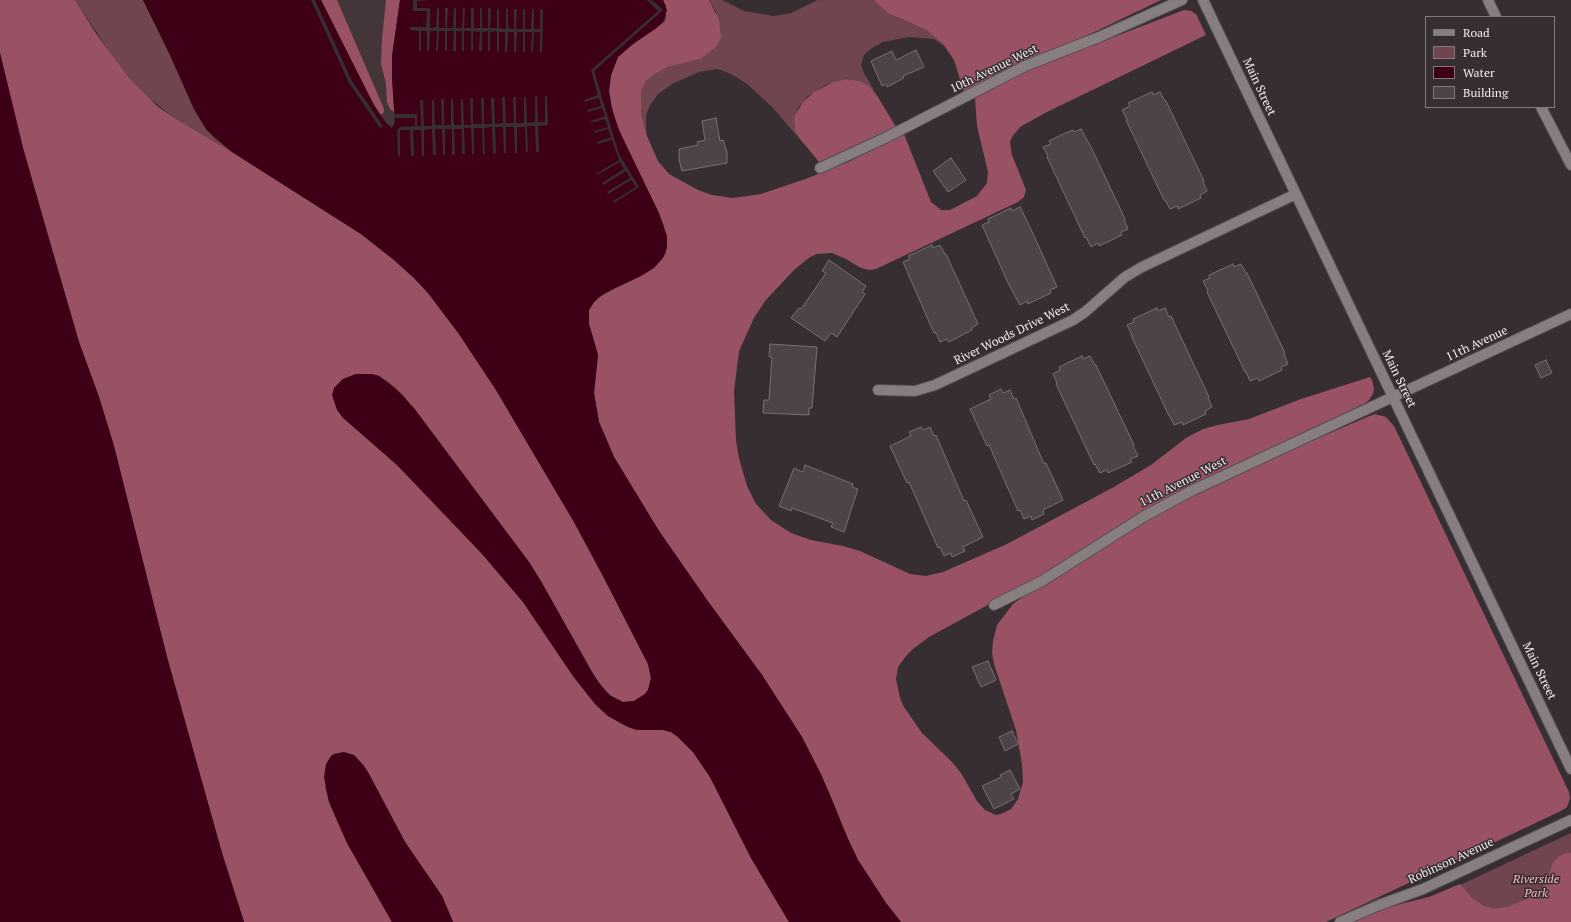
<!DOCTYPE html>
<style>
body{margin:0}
#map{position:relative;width:1571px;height:922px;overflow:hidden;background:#362e30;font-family:"PT Serif",serif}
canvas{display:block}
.legend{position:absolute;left:1425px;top:16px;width:130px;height:92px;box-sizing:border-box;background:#362e30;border:1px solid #817a7c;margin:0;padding:5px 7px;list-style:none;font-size:12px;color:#f2eced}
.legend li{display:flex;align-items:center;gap:8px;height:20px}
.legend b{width:20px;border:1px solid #817a7c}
</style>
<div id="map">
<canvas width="1571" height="922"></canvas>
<ul class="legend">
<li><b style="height:5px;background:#877e7f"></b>Road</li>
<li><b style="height:11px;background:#70454f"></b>Park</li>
<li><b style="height:11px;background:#3e0017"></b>Water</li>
<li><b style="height:11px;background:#4c4445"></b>Building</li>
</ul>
</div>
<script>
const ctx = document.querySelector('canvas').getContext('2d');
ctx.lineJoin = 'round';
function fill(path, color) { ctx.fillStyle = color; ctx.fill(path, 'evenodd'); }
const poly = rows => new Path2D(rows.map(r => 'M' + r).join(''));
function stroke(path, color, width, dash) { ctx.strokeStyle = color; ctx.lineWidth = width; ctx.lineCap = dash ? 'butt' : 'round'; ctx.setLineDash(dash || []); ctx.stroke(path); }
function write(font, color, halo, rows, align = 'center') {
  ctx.font = font + ' "PT Serif",serif'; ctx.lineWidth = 3; ctx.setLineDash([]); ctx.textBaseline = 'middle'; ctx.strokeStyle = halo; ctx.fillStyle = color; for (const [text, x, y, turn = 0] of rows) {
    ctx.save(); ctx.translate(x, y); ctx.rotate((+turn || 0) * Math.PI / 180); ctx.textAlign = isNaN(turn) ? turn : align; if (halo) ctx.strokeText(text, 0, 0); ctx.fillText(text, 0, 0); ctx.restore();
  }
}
const built = poly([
 [321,0,400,0,395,32,392,80,395,123,393,128,386,123,374,105]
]);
const green = poly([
 [75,0,143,0,170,55,194,109,206,129,214,137,232,152,173,117,143,93,130,79,115,60],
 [709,0,722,0,744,11,774,16,791,13,818,0,873,0,881,7,896,17,928,31,936,37,943,44,944,46,934,39,909,37,883,42,872,48,864,55,861,65,864,73,878,97,874,91,860,81,846,79,827,84,808,96,798,108,794,120,794,126,798,136,810,151,772,107,747,84,731,74,718,69,699,72,672,84,658,94,650,105,646,115,646,136,642,118,641,103,641,91,646,81,655,74,668,67,701,59,716,47,716,12],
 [1571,833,1571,922,1353,922,1385,908,1429,897,1445,892]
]);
const forest = poly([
 [0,0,75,0,97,35,130,79,157,106,173,117,232,152,361,234,394,260,414,278,428,293,459,334,496,390,574,522,604,578,648,664,651,678,648,690,645,694,634,701,623,702,611,696,598,682,542,583,529,562,403,395,388,382,379,376,372,374,356,374,343,379,334,388,368,439,397,465,449,518,483,555,523,602,573,676,595,704,608,716,628,727,637,730,663,730,671,732,678,737,693,752,710,777,751,858,789,922,453,922,442,896,405,842,369,774,364,766,354,755,325,786,329,802,347,843,392,922,244,922,222,853,167,657,114,446,99,397,79,342,23,148,0,53],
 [321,0,337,0,384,109,384,112,382,114,380,115,368,94],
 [386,0,400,0,392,56,394,112,390,109,387,102,386,84,381,64,382,39],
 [663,0,709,0,719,20,721,38,716,47,701,59,668,67,655,74,646,81,641,91,641,103,642,118,647,136,658,161,669,174,698,190,712,195,733,198,761,194,808,178,848,162,904,134,931,202,941,210,950,210,977,196,987,183,988,172,977,126,975,98,1033,68,1184,10,1191,11,1196,14,1206,35,1045,113,1020,127,1012,137,1010,142,1012,155,1026,190,1024,197,1018,202,876,269,870,270,861,268,846,259,832,253,817,254,810,257,794,270,765,301,754,318,739,351,734,391,736,441,739,458,747,486,756,504,771,520,791,533,811,540,843,546,860,551,910,574,926,576,943,572,1007,544,1112,488,1151,465,1186,438,1203,429,1218,425,1249,419,1301,399,1370,377,1372,380,1374,388,1373,394,1369,400,1364,404,1194,485,1041,576,929,637,913,649,906,656,898,667,896,679,900,698,904,707,922,733,952,762,961,773,977,801,985,810,996,815,1001,814,1011,809,1018,799,1023,782,1022,764,1016,730,994,664,992,653,993,641,997,625,1013,604,1024,596,1161,511,1233,475,1367,417,1375,414,1386,417,1394,426,1569,792,1570,798,1567,807,1563,810,1326,922,901,922,886,903,858,860,848,839,829,792,802,737,762,675,707,600,659,531,614,457,599,422,594,393,598,355,589,324,589,310,594,302,598,298,659,262,666,253,664,226,623,140,613,113,609,91,611,75,618,57,633,44,655,29,664,22,666,18,666,6],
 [873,0,1161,0,1084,37,1023,61,964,92,954,60,943,44,928,31,888,13],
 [846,79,860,81,870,87,878,97,896,127,819,162,801,140,795,131,794,120,795,115,803,102,814,92,833,82],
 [1565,853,1571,853,1571,922,1353,922,1385,908,1429,897,1460,884,1473,899,1484,906,1494,909,1507,907,1524,900,1538,892,1545,884,1553,863,1557,858]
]);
const water = poly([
 [143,0,321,0,374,105,386,123,392,128,395,123,392,80,392,56,400,0,663,0,667,10,663,22,655,29,633,44,618,57,611,75,609,91,611,105,618,128,659,213,667,236,667,248,663,258,654,268,641,276,603,294,594,302,589,310,589,324,598,355,594,393,599,422,614,457,659,531,707,600,762,675,802,737,821,774,848,839,858,860,886,903,901,922,789,922,751,858,710,777,693,752,678,737,671,732,663,730,637,730,628,727,608,716,595,704,573,676,523,602,483,555,397,465,343,418,337,410,332,395,334,388,343,379,356,374,371,374,379,376,395,388,414,408,529,562,542,583,591,671,605,691,611,696,623,702,634,701,645,694,648,690,651,678,648,664,604,578,574,522,496,390,459,334,428,293,414,278,394,260,361,234,232,152,214,137,206,129,194,109,170,55],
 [0,53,23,148,50,243,79,342,99,397,114,446,167,657,222,853,244,922,0,922],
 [344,752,354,755,364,766,369,774,405,842,442,896,453,922,392,922,347,843,329,802,324,777,326,764,331,756,334,754]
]);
const pier = poly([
 [311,0,315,0,352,81,383,126,380,128,349,83],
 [413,0,430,0,417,1,417,8,430,8,430,28,436,27,437,8,439,8,439,28,445,28,445,8,448,8,447,28,453,28,454,8,456,8,456,28,462,28,463,8,465,8,464,28,471,28,471,8,474,8,474,28,480,28,480,8,482,8,482,28,488,28,488,8,491,9,490,28,497,28,497,9,499,9,499,28,506,29,506,9,508,9,508,28,514,29,514,9,517,9,516,29,523,29,523,9,525,9,525,29,531,29,532,9,534,9,534,29,540,29,540,9,543,9,542,52,540,52,540,32,534,32,533,52,531,52,532,32,525,32,525,52,523,52,523,32,517,32,516,52,514,52,514,32,508,32,507,52,505,52,505,32,499,32,499,52,497,51,497,31,490,32,490,51,488,51,488,31,482,32,482,51,479,51,480,32,473,31,473,51,471,51,471,31,464,31,464,51,462,51,462,31,456,31,456,51,453,51,454,31,447,31,447,51,445,51,445,31,439,31,438,51,436,51,437,31,430,31,429,51,427,51,427,31,421,31,421,51,419,51,419,31,410,30,410,27,426,27,427,11,413,11],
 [647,0,652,0,663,10,594,71,619,154,639,187,614,203,613,201,636,187,631,180,608,194,607,192,630,178,626,171,603,185,602,183,624,169,620,162,597,175,596,174,619,160,612,140,597,144,597,142,611,137,608,129,594,133,594,131,608,127,605,119,591,123,591,121,605,116,602,108,588,112,587,110,601,106,599,98,585,102,584,100,598,95,591,70,658,11],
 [535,96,537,96,538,122,545,122,545,96,547,96,548,125,538,126,539,152,536,152,535,126,527,126,528,152,526,152,525,127,517,127,517,153,515,153,514,127,506,127,506,153,504,153,503,127,495,127,496,153,493,154,492,127,484,128,485,154,483,154,482,128,474,128,474,154,472,154,471,128,464,128,465,154,462,154,462,129,454,129,455,155,452,155,452,129,445,129,445,155,443,155,442,129,435,129,436,155,433,155,432,129,424,130,424,156,422,156,421,130,413,130,414,156,411,156,410,130,400,130,400,157,398,156,397,130,400,127,415,126,415,118,394,118,394,114,417,114,417,126,421,126,420,100,423,100,424,126,432,126,432,100,434,100,435,125,442,125,441,99,444,99,444,125,451,125,451,99,453,99,454,125,461,125,461,99,463,99,464,125,471,125,470,98,473,98,473,124,482,124,481,98,484,98,484,124,492,124,491,98,494,98,495,124,503,123,502,97,505,97,506,123,514,123,513,97,516,97,516,123,524,123,524,97,526,97,527,123,535,122]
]);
const building = poly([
 [916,50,924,67,903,76,904,78,887,87,886,84,882,86,871,61,892,51,896,60,916,50],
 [1152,92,1153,95,1160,92,1165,101,1166,101,1204,181,1203,182,1207,191,1200,195,1201,198,1178,209,1177,206,1170,209,1165,200,1164,200,1126,120,1127,119,1122,110,1130,106,1128,103,1152,92],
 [716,118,720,141,723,140,727,152,727,163,682,171,679,160,679,149,698,145,697,142,705,140,702,121,716,118],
 [1081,129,1092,149,1125,219,1124,219,1128,229,1121,232,1122,235,1099,246,1098,243,1091,247,1086,237,1085,238,1047,157,1048,156,1043,147,1051,144,1049,141,1061,135,1073,130,1074,132,1081,129],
 [951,158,966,180,948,192,933,171,951,158],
 [1020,207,1030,227,1057,287,1050,290,1051,293,1028,304,1027,301,1020,305,1009,285,982,225,989,222,988,219,1011,208,1012,211,1020,207],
 [932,245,933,248,940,245,945,254,946,254,978,324,971,328,972,330,949,342,947,339,940,342,936,333,934,333,903,262,910,259,908,256,932,245],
 [829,260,866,286,862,292,865,294,837,337,831,333,825,341,791,318,799,308,801,309,826,273,822,271,829,260],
 [1233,264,1234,267,1241,264,1246,273,1247,273,1285,353,1284,354,1288,364,1281,367,1282,370,1259,381,1258,378,1250,381,1246,372,1245,372,1207,292,1208,291,1203,281,1210,278,1209,275,1233,264],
 [1157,308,1158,311,1165,308,1169,317,1171,316,1209,397,1208,398,1212,407,1205,411,1206,414,1183,425,1182,422,1174,425,1170,416,1169,416,1131,335,1132,335,1127,325,1134,322,1133,319,1157,308],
 [770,344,817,347,812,408,809,408,809,415,763,413,764,400,769,400,772,357,769,357,770,344],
 [1082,356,1083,359,1090,356,1095,365,1096,365,1134,445,1133,446,1138,456,1130,459,1132,462,1108,473,1107,470,1100,473,1095,464,1094,465,1056,384,1057,383,1053,374,1060,370,1059,367,1082,356],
 [1546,360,1552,373,1541,378,1535,365,1546,360],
 [1001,389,1003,393,1010,390,1014,399,1016,398,1044,464,1046,463,1063,500,1043,510,1044,514,1032,520,1031,516,1024,519,1020,510,1018,511,989,445,987,446,970,409,991,399,989,395,1001,389],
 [921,427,923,430,930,427,934,436,936,435,964,501,966,500,983,537,963,547,965,551,952,557,951,553,944,556,940,547,938,548,909,482,907,483,890,446,911,436,909,432,921,427],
 [805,465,853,484,852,487,858,489,844,532,831,527,833,523,792,508,791,511,779,506,794,468,803,472,805,465],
 [988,661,996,680,981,687,972,667,988,661],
 [1012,731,1018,744,1005,751,999,737,1012,731],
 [1010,770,1020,789,1011,794,1014,799,994,809,982,786,1001,777,1000,775,1010,770]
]);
const minor = poly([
 [1203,0,1571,769],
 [1488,0,1496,17],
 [1541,107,1571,165],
 [820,168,885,138,1025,66,1099,37,1182,0],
 [878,390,915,391,935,385,1073,320,1085,312,1125,277,1142,267,1296,194],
 [994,605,1042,581,1143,517,1191,491,1571,314],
 [1340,922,1379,905,1423,889,1571,820]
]);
const streetNames = [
 ["10th Avenue West",994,69,-26],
 ["Main Street",1259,87,65],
 ["River Woods Drive West",1012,334,-26],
 ["11th Avenue",1477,344,-25],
 ["Main Street",1399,379,64],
 ["11th Avenue West",1183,482,-27],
 ["Main Street",1539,671,64],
 ["Robinson Avenue",1451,861,-25]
];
const parkNames = [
 ["Riverside",1536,880],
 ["Park",1536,894]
];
fill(built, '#443538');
fill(green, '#70454f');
fill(forest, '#995264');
fill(water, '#3e0017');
fill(pier, '#362e30');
fill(building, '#4c4445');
stroke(building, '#786f70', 1);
stroke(minor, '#544e4f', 12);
stroke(minor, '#877e7f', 10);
write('12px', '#f2eced', '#362e30', streetNames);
write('italic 12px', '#fabac7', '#362e30', parkNames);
</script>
